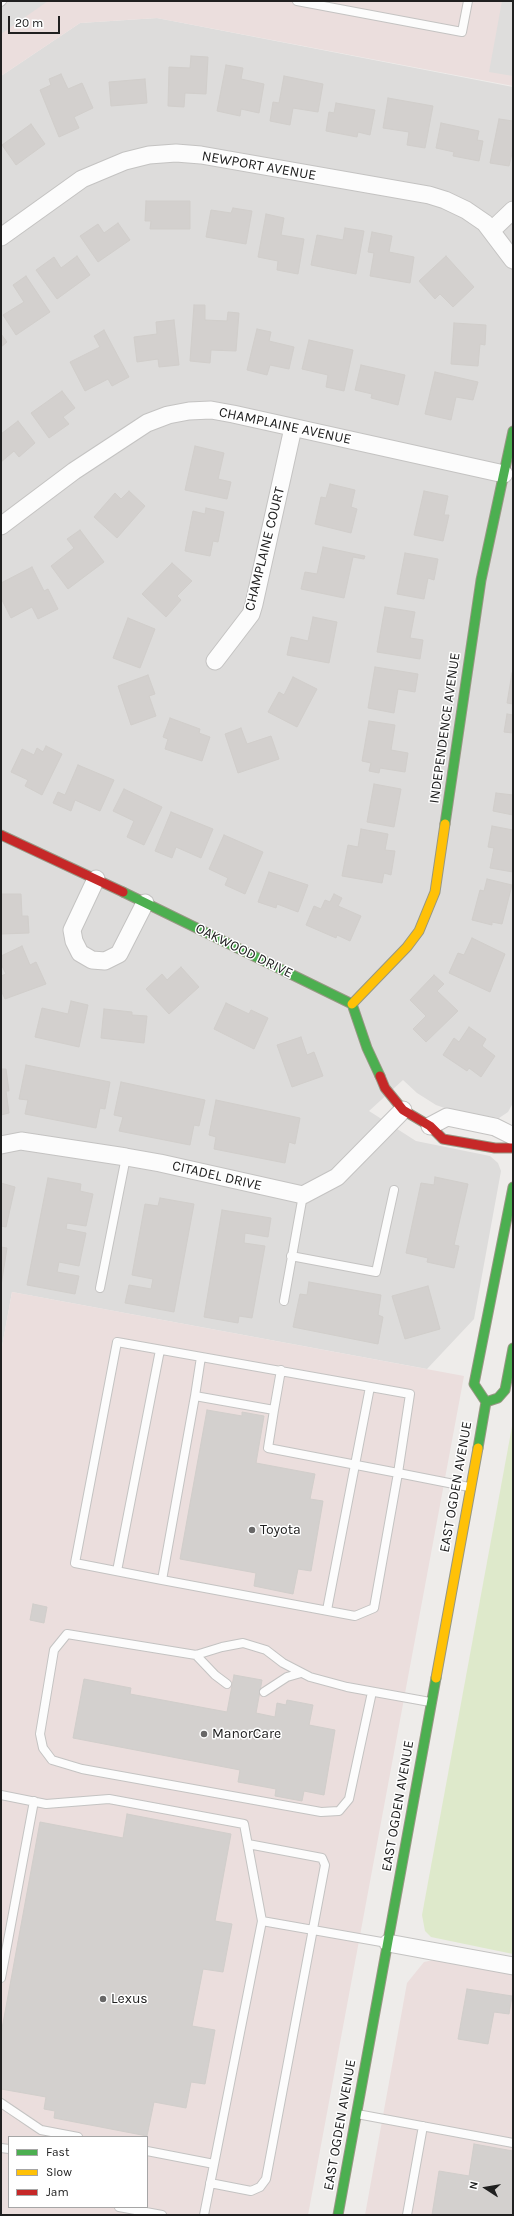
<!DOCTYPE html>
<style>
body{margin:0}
#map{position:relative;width:514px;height:2216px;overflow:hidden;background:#eeecea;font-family:Karla,sans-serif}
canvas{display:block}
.frame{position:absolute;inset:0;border:2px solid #202020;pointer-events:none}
.legend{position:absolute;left:8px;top:2136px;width:140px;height:72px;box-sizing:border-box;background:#fff;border:1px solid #a6a6a6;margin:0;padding:5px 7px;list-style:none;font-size:12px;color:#202020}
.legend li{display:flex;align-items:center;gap:8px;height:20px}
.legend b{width:20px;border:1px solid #a6a6a6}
.north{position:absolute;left:466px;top:2168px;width:40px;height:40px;-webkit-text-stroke:3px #fff;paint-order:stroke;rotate:282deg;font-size:11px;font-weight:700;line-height:16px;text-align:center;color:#202020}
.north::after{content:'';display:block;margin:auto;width:14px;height:18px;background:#202020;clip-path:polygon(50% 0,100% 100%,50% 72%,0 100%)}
.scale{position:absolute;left:8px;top:16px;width:52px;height:18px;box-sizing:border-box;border:2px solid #202020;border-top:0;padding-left:5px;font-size:12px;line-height:14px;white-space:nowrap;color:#202020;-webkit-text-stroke:3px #fff;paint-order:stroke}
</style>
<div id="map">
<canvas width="514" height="2216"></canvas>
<div class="frame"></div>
<ul class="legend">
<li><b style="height:5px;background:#4caf50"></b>Fast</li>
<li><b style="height:5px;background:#ffc107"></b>Slow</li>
<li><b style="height:5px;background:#c62828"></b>Jam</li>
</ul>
<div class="north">N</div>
<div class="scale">20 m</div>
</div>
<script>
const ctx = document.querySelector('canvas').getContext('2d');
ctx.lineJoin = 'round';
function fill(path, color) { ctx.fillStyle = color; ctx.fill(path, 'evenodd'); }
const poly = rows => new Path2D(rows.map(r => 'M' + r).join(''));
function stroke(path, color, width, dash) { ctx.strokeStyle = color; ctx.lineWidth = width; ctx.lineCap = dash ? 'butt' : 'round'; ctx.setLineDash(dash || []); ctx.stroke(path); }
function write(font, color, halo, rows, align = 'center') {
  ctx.font = font + ' Karla,sans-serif'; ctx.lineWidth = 3; ctx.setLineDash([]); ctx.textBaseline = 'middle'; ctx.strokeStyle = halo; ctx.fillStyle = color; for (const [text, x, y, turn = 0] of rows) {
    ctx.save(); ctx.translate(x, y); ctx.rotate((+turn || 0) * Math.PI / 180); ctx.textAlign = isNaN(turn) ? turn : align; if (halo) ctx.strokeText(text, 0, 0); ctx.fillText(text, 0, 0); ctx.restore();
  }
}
const residential = poly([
 [157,18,513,87,513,1103,508,1112,499,1118,453,1111,436,1105,417,1093,403,1080,369,1111,416,1141,490,1156,498,1163,501,1171,474,1319,427,1369,12,1292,1,1352,1,76,80,23]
]);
const commercial = poly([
 [1,1,513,1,513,86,157,18,80,23,1,76],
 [12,1292,464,1376,308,2215,1,2215,1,1352],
 [9,2137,147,2137,147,2207,9,2207],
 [433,1960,513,1974,513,2215,365,2215,407,1983,424,1962]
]);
const grass = poly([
 [513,1421,513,1954,431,1937,425,1931,422,1915]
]);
const parking = poly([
 [1,1,48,1,1,34],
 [502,1,513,1,513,76,489,72]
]);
const building = poly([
 [191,56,208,57,206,94,185,93,184,107,168,106,169,67,190,68,191,56],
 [226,65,243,68,241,79,264,84,259,113,241,109,240,116,217,111,226,65],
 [61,74,68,89,82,83,93,108,74,117,79,128,59,137,40,90,51,85,49,79,61,74],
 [284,76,323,84,318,112,293,108,290,125,270,121,273,102,279,103,284,76],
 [145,79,147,103,111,106,109,82,145,79],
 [388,98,433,106,425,148,407,145,409,132,383,128,388,98],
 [336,103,375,110,370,135,358,132,357,137,326,131,329,112,334,113,336,103],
 [499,119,513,121,513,149,509,166,490,163,499,119],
 [441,123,479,131,477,140,483,141,479,161,453,156,454,152,436,148,441,123],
 [31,124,45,144,16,165,2,145,31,124],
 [146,201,190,201,190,229,150,229,151,221,145,221,146,201],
 [233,208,252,211,246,244,206,237,211,210,231,213,233,208],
 [266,214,284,218,281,235,304,239,298,274,277,270,278,261,258,257,266,214],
 [118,223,130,240,98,262,80,236,98,224,104,233,118,223],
 [345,228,364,231,356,274,311,265,317,235,343,240,345,228],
 [372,232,392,236,389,252,414,257,410,283,370,276,374,253,368,252,372,232],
 [77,256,90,275,57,299,36,270,54,257,61,268,77,256],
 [446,256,474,287,453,307,440,294,435,299,419,281,446,256],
 [26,276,50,312,16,335,3,315,24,302,13,285,26,276],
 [194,305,205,305,205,320,227,321,228,312,239,313,236,351,211,350,210,363,190,361,194,305],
 [174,320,179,365,159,367,158,359,137,362,134,337,157,334,156,322,174,320],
 [454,323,486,325,485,345,480,344,478,366,451,364,454,323],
 [257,329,271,332,269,341,294,347,289,369,270,365,267,375,247,370,257,329],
 [104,330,129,377,112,386,108,379,85,391,70,362,100,347,94,336,104,330],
 [1,334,7,342,1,347,1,334],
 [309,340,353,350,344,391,326,387,328,375,302,369,309,340],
 [361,365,405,375,398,405,371,398,372,394,355,390,361,365],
 [435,372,478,382,473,400,456,397,451,420,425,414,435,372],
 [62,391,75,408,63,417,69,424,49,438,31,413,62,391],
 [18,421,35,443,19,457,14,451,1,462,1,434,18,421],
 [195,446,224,453,218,479,231,482,227,499,185,490,195,446],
 [330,484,355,490,351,507,357,509,351,533,315,524,321,497,326,498,330,484],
 [129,491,145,506,117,538,94,517,115,493,121,499,129,491],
 [424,491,448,496,444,515,449,515,443,541,414,535,424,491],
 [206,508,224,512,218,542,213,541,210,556,185,551,193,511,205,514,206,508],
 [80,530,104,562,68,589,51,566,74,548,67,539,80,530],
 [323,547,365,556,364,559,353,557,344,598,301,589,305,572,317,574,323,547],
 [405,553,438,559,434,580,428,578,424,599,397,594,405,553],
 [172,563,192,581,177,596,181,600,166,617,142,594,172,563],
 [32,567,44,591,48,589,58,609,38,619,32,607,11,618,1,598,1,583,32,567],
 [385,607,415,612,410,638,423,640,420,659,377,652,385,607],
 [313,617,337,622,329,663,287,655,291,637,308,641,313,617],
 [128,618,155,629,140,668,113,658,128,618],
 [375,667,418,674,415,692,398,689,394,713,368,708,375,667],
 [512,673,513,673,513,704,507,703,512,673],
 [148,675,155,694,149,696,156,716,131,725,118,686,148,675],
 [293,677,317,689,297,727,268,712,279,692,284,695,293,677],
 [507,714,513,715,513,733,504,732,507,714],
 [170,718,200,729,199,733,210,737,202,761,165,749,168,739,163,737,170,718],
 [369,721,395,725,391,750,408,753,405,772,380,768,379,773,369,771,371,763,362,761,369,721],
 [241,728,247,744,271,736,279,759,238,773,225,734,241,728],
 [46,746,62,754,42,795,25,786,28,780,11,772,22,749,34,755,37,748,43,752,46,746],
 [78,765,114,780,100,811,75,800,71,811,53,803,58,792,65,795,78,765],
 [374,784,401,789,394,827,367,822,374,784],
 [124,789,162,807,144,845,127,837,134,821,113,811,124,789],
 [496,793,513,795,513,815,493,811,496,793],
 [171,812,213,829,201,858,176,847,172,858,155,851,171,812],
 [492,826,513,830,513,872,490,868,494,848,488,847,492,826],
 [361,829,388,834,385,850,395,851,391,875,384,873,382,883,342,876,348,845,358,847,361,829],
 [224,835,263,852,245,894,225,885,228,878,209,869,224,835],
 [269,872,308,885,298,912,277,904,276,908,258,902,269,872],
 [487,879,512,885,502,924,492,922,492,925,472,920,480,890,484,891,487,879],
 [1,894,21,894,22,916,28,916,29,933,1,934,1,894],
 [334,894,342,898,338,906,361,916,350,941,337,935,336,938,306,925,314,906,321,909,325,900,330,902,334,894],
 [472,938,505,954,490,992,449,973,458,953,464,955,472,938],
 [22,946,30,965,36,962,46,984,5,999,1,990,1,976,6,974,1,964,1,956,22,946],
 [181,967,199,987,169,1014,146,989,162,974,167,980,181,967],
 [434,975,444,984,437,991,458,1011,426,1042,413,1029,426,1016,410,1000,434,975],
 [71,1001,88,1005,79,1047,35,1037,42,1008,68,1014,71,1001],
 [226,1003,249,1014,251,1010,268,1018,254,1049,214,1029,226,1003],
 [104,1009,132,1012,132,1015,147,1016,144,1043,101,1038,104,1009],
 [469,1027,486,1039,482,1046,495,1056,481,1077,469,1068,467,1071,443,1055,454,1038,459,1042,469,1027],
 [301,1037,307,1055,314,1052,323,1076,292,1087,277,1045,301,1037],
 [26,1065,110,1082,105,1109,100,1108,96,1128,25,1114,28,1100,19,1099,26,1065],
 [1,1069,6,1069,9,1091,6,1091,9,1113,1,1115,1,1069],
 [121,1082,205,1100,199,1126,194,1125,190,1145,119,1131,123,1117,114,1115,121,1082],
 [216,1100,300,1118,295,1144,289,1142,285,1163,214,1149,216,1137,209,1135,216,1100],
 [435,1177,468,1184,454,1245,459,1246,454,1268,427,1262,428,1258,406,1253,421,1183,434,1185,435,1177],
 [48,1178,81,1184,80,1191,93,1194,86,1226,67,1223,66,1229,86,1233,79,1266,59,1262,57,1272,79,1276,75,1294,27,1285,48,1178],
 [1,1183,15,1187,6,1227,1,1226,1,1183],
 [160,1198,194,1204,174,1312,125,1303,129,1285,151,1289,153,1279,132,1275,145,1204,158,1206,160,1198],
 [222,1210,271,1218,268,1237,245,1233,244,1243,265,1246,252,1318,239,1316,238,1323,204,1317,222,1210],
 [1,1247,7,1248,1,1286,1,1247],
 [309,1282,381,1295,378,1315,383,1317,378,1344,293,1327,300,1294,307,1295,309,1282],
 [428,1286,440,1329,405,1339,392,1296,428,1286],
 [207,1410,242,1416,242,1412,264,1416,256,1463,315,1474,310,1499,323,1501,311,1571,298,1569,293,1594,254,1586,256,1573,180,1559,207,1410],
 [33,1604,47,1607,44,1623,30,1620,33,1604],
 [234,1675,262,1680,256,1713,275,1717,277,1703,286,1705,287,1700,313,1705,309,1725,335,1730,324,1795,304,1791,302,1801,275,1796,276,1789,238,1782,240,1770,73,1738,84,1679,131,1688,130,1694,227,1712,234,1675],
 [127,1814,231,1834,215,1921,232,1924,223,1972,203,1969,192,2026,215,2030,205,2084,191,2082,186,2108,154,2102,147,2136,54,2118,55,2111,44,2109,46,2097,1,2089,1,2034,40,1822,123,1838,127,1814],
 [467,1989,512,1996,509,2014,494,2012,488,2044,458,2039,467,1989],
 [474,2144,513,2151,513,2215,432,2215,439,2171,469,2176,474,2144]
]);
const lane = poly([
 [297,1,462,32,468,1],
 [1,2,2,1],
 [291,1256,376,1272,394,1190],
 [100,1288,126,1157],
 [284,1301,303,1195],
 [195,1396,201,1357],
 [274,1410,281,1370],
 [117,1571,160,1350],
 [162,1580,355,1616,374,1608,398,1473,410,1394,117,1342,75,1563,162,1580,195,1396,274,1410,268,1448,398,1473,469,1487],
 [327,1610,370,1387],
 [196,1655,215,1675,227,1684],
 [264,1692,287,1677,301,1673],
 [372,1692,349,1799,339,1811,321,1812,82,1769,52,1760,43,1748,40,1734,54,1650,67,1634,196,1655,222,1647,243,1643,266,1650,283,1663,310,1677,347,1687,430,1702],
 [1,1795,46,1804,109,1799,244,1824,262,1921],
 [1,1978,34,1801],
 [1,2103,41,2130,78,2137],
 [357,2114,513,2143],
 [1,2148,9,2149],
 [147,2151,214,2164],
 [210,2183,251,2191,260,2187,266,2179,325,1865,322,1858,248,1844],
 [119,2207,162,2215],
 [204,2215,262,1921,387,1943],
 [407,2215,423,2126]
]);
const street = poly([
 [491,231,513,210],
 [1,237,82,179,125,161,149,155,176,153,201,155,429,195,445,200,466,210,485,223,513,260],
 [1,526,74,471,147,423,168,415,189,411,211,410,233,414,504,474],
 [215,661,251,614,254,604,293,428],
 [96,879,72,930,74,941,80,953,92,960,105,961,119,954,145,903],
 [430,1126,447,1117,495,1127,513,1136],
 [1,1145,21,1141,126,1157,160,1163,303,1195,337,1177,403,1110],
 [388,1943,513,1966]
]);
const fast = poly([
 [445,824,481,580,513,431],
 [123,892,352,1004,367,1048,380,1076],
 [486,1402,498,1398,505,1390,513,1348],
 [478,1448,486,1402,474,1384,513,1187],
 [338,2215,436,1678]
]);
const slow = poly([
 [352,1004,407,947,419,931,435,892,445,824],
 [436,1678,478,1448]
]);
const jam = poly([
 [1,835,123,892],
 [380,1076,385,1088,403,1110,430,1126,443,1139,495,1148,513,1148]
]);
const markers = [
 [252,1530,4,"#686767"],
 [204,1734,4,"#686767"],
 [103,1999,4,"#686767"]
];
const streetNames = [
 ["NEWPORT AVENUE",259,166,10],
 ["CHAMPLAINE AVENUE",285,426,12],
 ["CHAMPLAINE COURT",265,549,-76],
 ["INDEPENDENCE AVENUE",445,728,-82],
 ["OAKWOOD DRIVE",244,951,26],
 ["CITADEL DRIVE",217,1176,13],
 ["EAST OGDEN AVENUE",456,1487,-80],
 ["EAST OGDEN AVENUE",398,1806,-80],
 ["EAST OGDEN AVENUE",340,2125,-80]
];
const poiNames = [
 ["Toyota",260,1530],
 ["ManorCare",212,1734],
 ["Lexus",111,1999]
];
fill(residential, '#dddcdb');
fill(commercial, '#ebdedd');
fill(grass, '#dee9cb');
fill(parking, '#dedddc');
fill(building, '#d3d0ce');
stroke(building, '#d1cecb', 1);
stroke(lane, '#c4c3c2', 10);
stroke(street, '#c4c3c2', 19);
stroke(fast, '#979783', 11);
stroke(slow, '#979783', 11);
stroke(jam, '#979783', 11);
stroke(lane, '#fcfcfc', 8);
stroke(street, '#fcfcfc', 17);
stroke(fast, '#4caf50', 9);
stroke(slow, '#ffc107', 9);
stroke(jam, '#c62828', 9);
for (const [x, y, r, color] of markers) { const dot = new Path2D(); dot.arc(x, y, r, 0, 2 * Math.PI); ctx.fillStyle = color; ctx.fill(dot); stroke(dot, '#fff', 1.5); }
write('14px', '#202020', '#fff', streetNames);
write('14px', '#202020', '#fff', poiNames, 'left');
</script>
